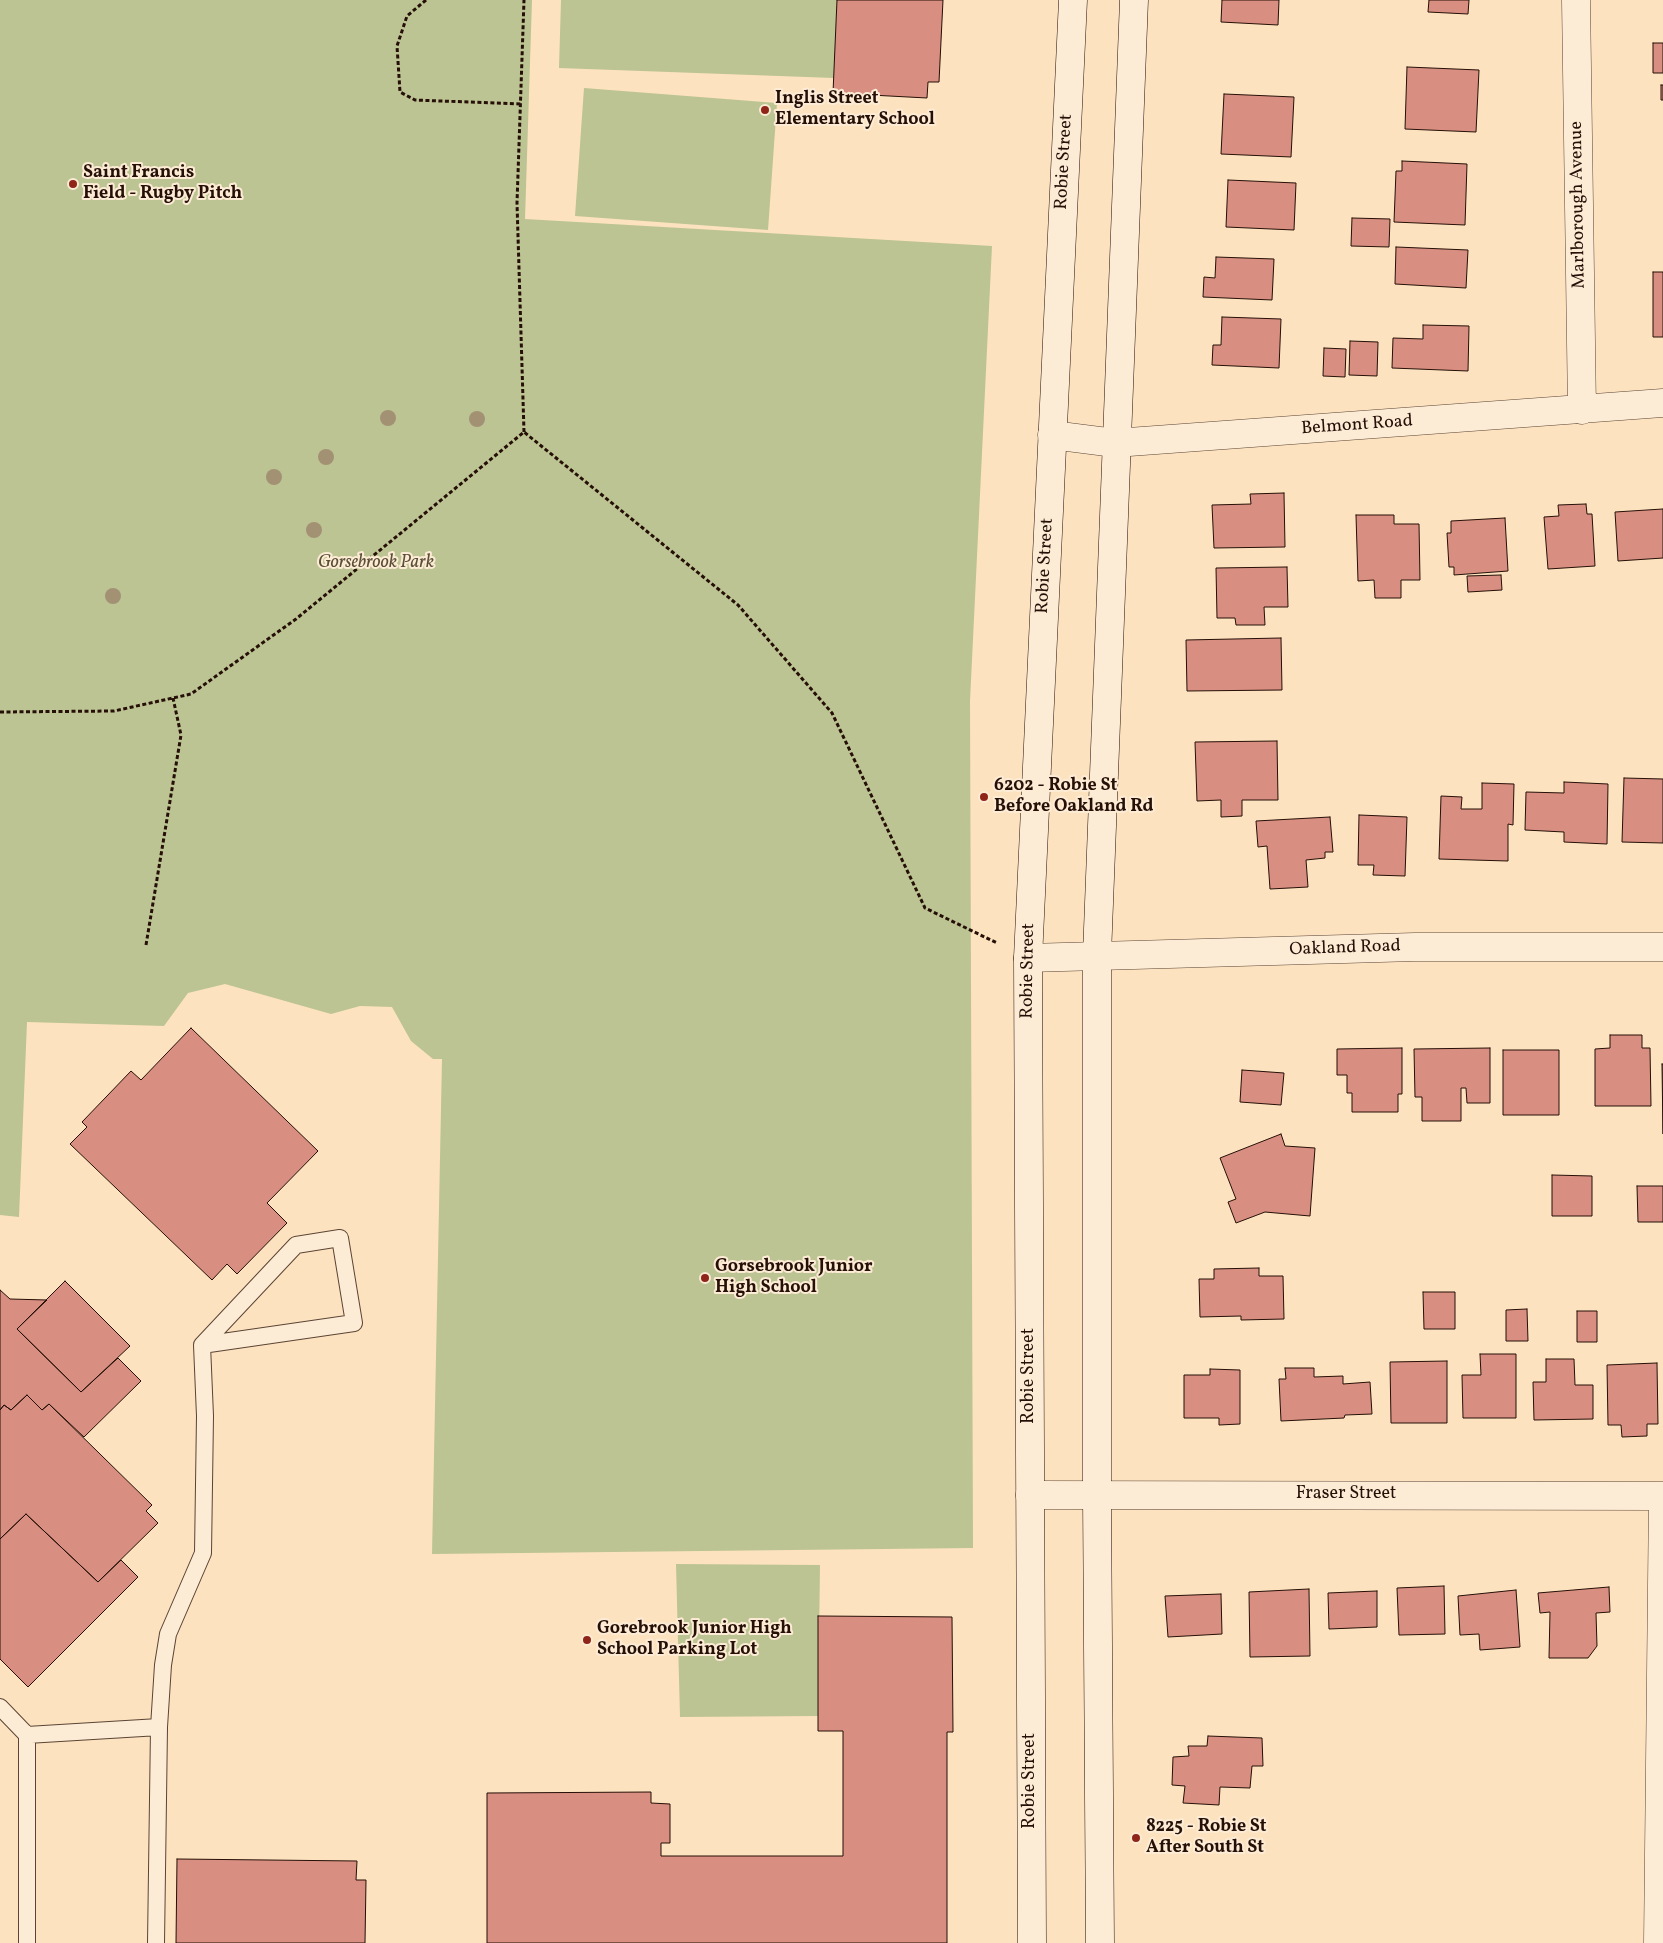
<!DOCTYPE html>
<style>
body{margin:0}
canvas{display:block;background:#fce2be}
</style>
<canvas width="1663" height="1943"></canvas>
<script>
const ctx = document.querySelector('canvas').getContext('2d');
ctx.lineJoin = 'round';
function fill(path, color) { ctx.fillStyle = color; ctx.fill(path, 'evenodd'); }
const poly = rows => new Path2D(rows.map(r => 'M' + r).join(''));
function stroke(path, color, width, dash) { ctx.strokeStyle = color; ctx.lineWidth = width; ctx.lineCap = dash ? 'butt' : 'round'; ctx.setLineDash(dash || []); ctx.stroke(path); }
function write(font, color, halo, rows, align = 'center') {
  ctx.font = font + ' Vollkorn,serif'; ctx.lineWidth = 4; ctx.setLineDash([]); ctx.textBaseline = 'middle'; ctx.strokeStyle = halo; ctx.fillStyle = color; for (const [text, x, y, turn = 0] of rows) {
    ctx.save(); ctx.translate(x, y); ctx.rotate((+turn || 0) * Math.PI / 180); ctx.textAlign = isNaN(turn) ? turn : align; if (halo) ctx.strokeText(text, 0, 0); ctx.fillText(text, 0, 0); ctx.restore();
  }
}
const green = poly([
 [0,0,532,0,525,219,992,246,970,701,973,1548,432,1554,442,1059,433,1059,411,1041,392,1007,360,1006,331,1014,225,984,188,993,164,1026,27,1022,19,1217,0,1215],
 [561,0,837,0,834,78,559,68],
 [584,88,777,103,768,230,575,216],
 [676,1564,820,1565,818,1716,680,1717]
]);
const building = poly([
 [837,0,943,0,939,82,928,82,927,98,833,93,837,0],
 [1222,0,1279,0,1278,25,1221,22,1222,0],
 [1429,0,1469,0,1468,14,1428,12,1429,0],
 [1653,43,1663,43,1663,73,1653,73,1653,43],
 [1407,67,1479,70,1476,132,1405,129,1407,67],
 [1661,85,1663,85,1663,100,1661,100,1661,85],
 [1224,94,1294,97,1291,157,1221,154,1224,94],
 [1402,161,1467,164,1465,225,1394,222,1396,171,1402,171,1402,161],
 [1228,180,1296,183,1294,230,1226,227,1228,180],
 [1352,218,1390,219,1389,247,1351,246,1352,218],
 [1396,247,1468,250,1466,288,1395,284,1396,247],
 [1216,257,1274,259,1272,300,1203,297,1204,277,1215,278,1216,257],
 [1653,272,1663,272,1663,337,1653,337,1653,272],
 [1222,317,1281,319,1279,368,1212,365,1213,345,1221,345,1222,317],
 [1423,325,1469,326,1468,371,1392,368,1393,338,1423,339,1423,325],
 [1350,341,1378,342,1377,376,1349,375,1350,341],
 [1324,348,1346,349,1345,377,1323,376,1324,348],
 [1284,493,1285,547,1214,548,1212,505,1251,504,1250,494,1284,493],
 [1586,504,1587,514,1592,514,1595,566,1548,569,1544,517,1559,516,1558,505,1586,504],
 [1663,509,1663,558,1618,561,1615,512,1663,509],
 [1356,515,1394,515,1394,524,1419,524,1420,580,1401,580,1401,598,1375,598,1374,580,1358,581,1356,515],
 [1505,518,1508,571,1454,575,1454,567,1449,567,1447,533,1451,533,1451,521,1505,518],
 [1287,567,1288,607,1264,607,1265,625,1236,625,1235,618,1217,618,1216,568,1287,567],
 [1501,575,1502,590,1468,592,1467,576,1501,575],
 [1281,638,1282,690,1187,691,1186,640,1281,638],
 [1277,741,1278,800,1242,800,1242,816,1221,817,1221,800,1197,801,1195,742,1277,741],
 [1624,778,1663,779,1663,843,1622,842,1624,778],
 [1564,782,1608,784,1607,844,1564,842,1564,832,1525,830,1526,792,1564,793,1564,782],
 [1482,783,1514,784,1513,825,1508,824,1508,861,1439,859,1441,796,1462,797,1461,809,1482,809,1482,783],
 [1359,815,1407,817,1405,876,1373,875,1374,865,1358,865,1359,815],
 [1330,817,1333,852,1325,852,1325,858,1306,860,1308,887,1270,889,1267,846,1258,847,1256,821,1330,817],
 [191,1028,318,1151,267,1203,287,1223,237,1274,227,1264,212,1280,70,1144,87,1127,82,1122,131,1071,141,1080,191,1028],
 [1610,1035,1642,1035,1642,1048,1650,1048,1651,1106,1595,1106,1595,1049,1610,1048,1610,1035],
 [1402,1048,1402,1094,1398,1094,1398,1112,1352,1112,1352,1093,1347,1093,1347,1075,1337,1075,1337,1049,1402,1048],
 [1490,1048,1490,1103,1467,1103,1466,1088,1461,1088,1461,1121,1422,1121,1422,1097,1415,1097,1414,1049,1490,1048],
 [1503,1050,1559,1050,1559,1115,1503,1115,1503,1050],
 [1662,1064,1663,1064,1663,1134,1662,1064],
 [1242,1070,1284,1073,1281,1105,1240,1102,1242,1070],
 [1281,1134,1285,1146,1315,1148,1310,1216,1265,1212,1236,1223,1228,1202,1236,1199,1220,1158,1281,1134],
 [1552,1175,1592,1176,1592,1216,1552,1216,1552,1175],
 [1637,1186,1663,1186,1663,1222,1638,1222,1637,1186],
 [1259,1268,1259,1276,1283,1276,1284,1319,1241,1320,1241,1316,1200,1317,1199,1279,1214,1279,1214,1269,1259,1268],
 [65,1281,130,1346,81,1392,17,1329,65,1281],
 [0,1290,10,1299,47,1300,17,1329,81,1392,118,1358,141,1381,84,1437,49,1404,42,1410,27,1395,11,1410,4,1405,0,1410,0,1290],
 [1423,1292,1455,1292,1455,1329,1424,1329,1423,1292],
 [1527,1309,1528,1341,1506,1341,1506,1310,1527,1309],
 [1577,1311,1597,1311,1597,1342,1577,1342,1577,1311],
 [1480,1354,1516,1354,1516,1418,1463,1418,1462,1375,1481,1375,1480,1354],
 [1546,1359,1574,1359,1575,1385,1593,1385,1593,1419,1534,1420,1533,1382,1546,1382,1546,1359],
 [1447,1361,1447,1423,1391,1423,1390,1362,1447,1361],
 [1657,1363,1658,1424,1647,1424,1647,1436,1622,1437,1621,1425,1608,1425,1607,1365,1657,1363],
 [1285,1368,1314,1368,1314,1377,1343,1376,1343,1384,1370,1382,1372,1414,1345,1415,1344,1418,1281,1421,1279,1379,1286,1379,1285,1368],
 [1210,1369,1240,1370,1240,1424,1219,1425,1219,1418,1184,1418,1184,1375,1210,1375,1210,1369],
 [27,1395,42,1410,49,1404,152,1505,146,1511,158,1523,98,1582,26,1514,0,1539,0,1410,4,1405,11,1410,27,1395],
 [26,1514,98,1582,121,1560,138,1577,28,1687,0,1659,0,1539,26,1514],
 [1444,1586,1445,1634,1399,1635,1397,1588,1444,1586],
 [1609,1587,1610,1612,1596,1613,1597,1646,1588,1658,1549,1658,1550,1612,1540,1613,1538,1593,1609,1587],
 [1309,1589,1310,1656,1250,1657,1249,1592,1309,1589],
 [1516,1590,1520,1647,1480,1650,1479,1634,1460,1635,1458,1596,1516,1590],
 [1377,1591,1377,1627,1329,1629,1328,1593,1377,1591],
 [1221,1594,1222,1634,1168,1637,1165,1596,1221,1594],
 [818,1616,952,1617,953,1732,947,1732,947,1943,487,1943,487,1793,651,1792,651,1803,670,1804,670,1843,661,1843,661,1856,843,1856,843,1731,818,1731,818,1616],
 [1208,1736,1262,1738,1263,1766,1252,1766,1250,1788,1220,1787,1219,1805,1183,1803,1185,1786,1172,1785,1173,1757,1189,1756,1188,1746,1207,1746,1208,1736],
 [177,1859,357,1861,356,1880,366,1880,365,1943,176,1943,177,1859]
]);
const path = poly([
 [426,0,407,16,397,46,400,92,415,100,521,104],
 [524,432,517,203,524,0],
 [0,712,114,711,191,694,296,619,524,432,738,605,832,713,925,908,997,943],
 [146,945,181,735,173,698]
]);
const service = poly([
 [0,1707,27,1735,27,1943],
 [27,1735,159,1727],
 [156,1943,159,1727,163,1665,168,1634,203,1553,205,1416,202,1345,296,1245,340,1238,354,1323,202,1345]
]);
const minor = poly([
 [1576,0,1582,410],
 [1052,435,1115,443,1663,403],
 [1028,958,1415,947,1663,947],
 [1030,1495,1663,1496],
 [1658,1943,1663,1496]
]);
const secondary = poly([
 [1032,1943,1028,958,1073,0],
 [1100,1943,1097,1495,1097,955,1134,0]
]);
const trees = [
 [388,418],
 [477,419],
 [326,457],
 [274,477],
 [314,530],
 [113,596]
];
const markers = [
 [765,110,5,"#8f2418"],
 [73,184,5,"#8f2418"],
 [984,797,5,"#8f2418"],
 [705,1278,5,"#8f2418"],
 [587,1640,5,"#8f2418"],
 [1136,1838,5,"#8f2418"]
];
const poiNames = [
 ["Inglis Street",775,100],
 ["Elementary School",775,121],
 ["Saint Francis",83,174],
 ["Field - Rugby Pitch",83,195],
 ["6202 - Robie St",994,787],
 ["Before Oakland Rd",994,808],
 ["Gorsebrook Junior",715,1268],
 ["High School",715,1289],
 ["Gorebrook Junior High",597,1630],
 ["School Parking Lot",597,1651],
 ["8225 - Robie St",1146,1828],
 ["After South St",1146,1849]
];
const streetNames = [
 ["Robie Street",1065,162,-87],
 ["Marlborough Avenue",1579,205,-91],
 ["Belmont Road",1357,426,-4],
 ["Robie Street",1046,566,-87],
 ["Oakland Road",1345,949,-2],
 ["Robie Street",1029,971,-89],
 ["Robie Street",1030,1376,-90],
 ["Fraser Street",1346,1495],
 ["Robie Street",1031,1781,-90]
];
const parkNames = [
 ["Gorsebrook Park",376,564]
];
fill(green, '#bdc493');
fill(building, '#d88f81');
stroke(building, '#250f07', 1);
stroke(service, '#5b4435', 18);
stroke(minor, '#5b4435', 29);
stroke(secondary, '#250f07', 29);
stroke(path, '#250f07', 3, [4, 2.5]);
stroke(service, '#fdecd5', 16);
stroke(minor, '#fdecd5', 28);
stroke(secondary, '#fdecd5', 28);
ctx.fillStyle = '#a39174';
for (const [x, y] of trees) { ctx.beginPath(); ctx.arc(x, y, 8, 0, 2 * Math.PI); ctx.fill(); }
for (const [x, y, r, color] of markers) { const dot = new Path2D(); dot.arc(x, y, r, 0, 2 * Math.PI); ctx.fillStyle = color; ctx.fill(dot); stroke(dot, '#fdecd5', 2); }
write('bold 18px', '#250f07', '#fdecd5', poiNames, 'left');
write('18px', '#250f07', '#fdecd5', streetNames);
write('italic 18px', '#5a4e38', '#fdecd5', parkNames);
</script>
